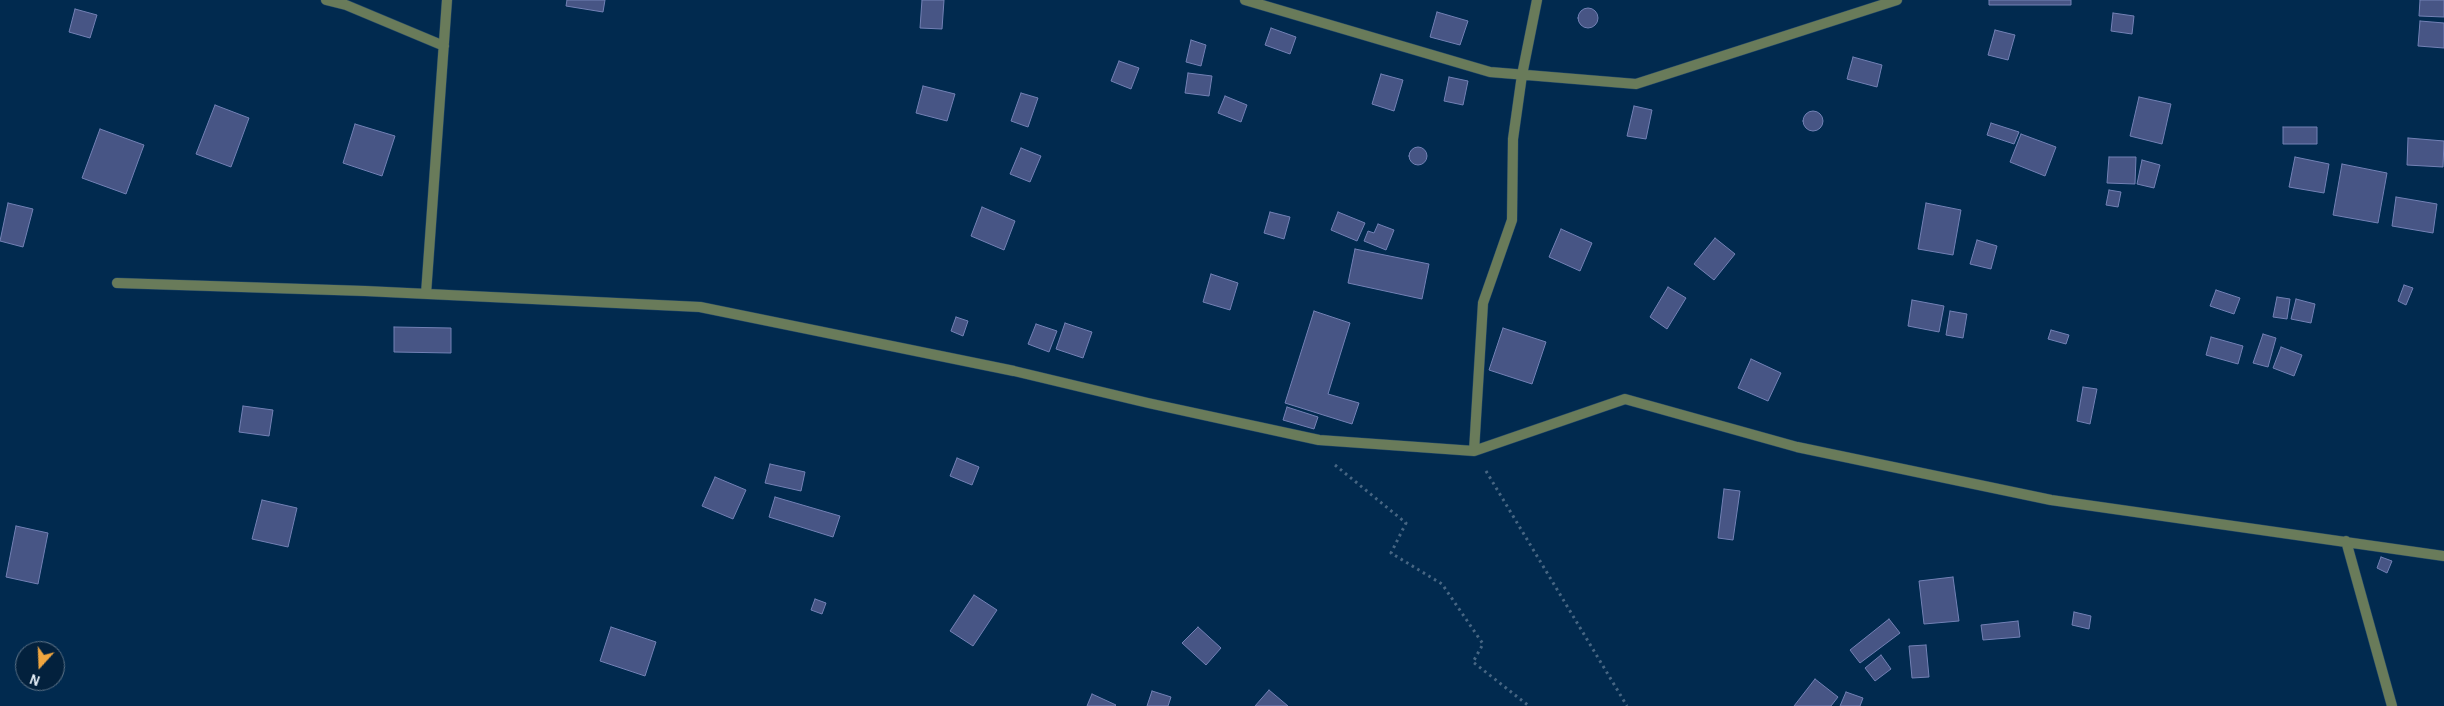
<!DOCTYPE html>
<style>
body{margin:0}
#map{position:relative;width:2444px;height:706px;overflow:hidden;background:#012a4f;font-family:"Alegreya Sans",sans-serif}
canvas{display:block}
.north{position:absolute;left:15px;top:641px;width:50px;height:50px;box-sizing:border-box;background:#03213d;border:1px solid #5f7589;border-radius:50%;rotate:200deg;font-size:14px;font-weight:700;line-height:20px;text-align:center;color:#e9f2fb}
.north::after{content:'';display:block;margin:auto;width:18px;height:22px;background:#f1a63f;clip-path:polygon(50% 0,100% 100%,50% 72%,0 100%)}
</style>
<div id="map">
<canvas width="2444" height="706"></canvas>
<div class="north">N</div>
</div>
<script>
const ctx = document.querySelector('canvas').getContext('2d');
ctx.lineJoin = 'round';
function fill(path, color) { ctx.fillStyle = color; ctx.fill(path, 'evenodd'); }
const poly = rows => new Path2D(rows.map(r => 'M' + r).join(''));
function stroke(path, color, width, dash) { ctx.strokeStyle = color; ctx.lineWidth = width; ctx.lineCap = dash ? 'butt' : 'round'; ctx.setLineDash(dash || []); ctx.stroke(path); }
const building = poly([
 [567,0,605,0,603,12,566,6,567,0],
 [922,0,944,0,942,29,920,28,922,0],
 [1989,0,2071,0,2071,5,1989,5,1989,0],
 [2420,0,2444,0,2444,17,2419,16,2420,0],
 '1578 18a10 10 0 1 1 20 0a10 10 0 1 1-20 0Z',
 [75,9,97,15,90,38,69,32,75,9],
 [1437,12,1468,21,1460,45,1430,37,1437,12],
 [2113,13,2134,16,2132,34,2111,31,2113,13],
 [2420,21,2444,23,2444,48,2418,46,2420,21],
 [1271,28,1296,37,1290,54,1265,45,1271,28],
 [1995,30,2015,35,2008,60,1988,55,1995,30],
 [1191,40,1206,45,1201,66,1186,62,1191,40],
 [1853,57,1882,65,1877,87,1847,79,1853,57],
 [1119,61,1139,68,1131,89,1111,81,1119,61],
 [1188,73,1212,76,1209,96,1185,93,1188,73],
 [1381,74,1403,80,1394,111,1372,104,1381,74],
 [1449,77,1468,81,1463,105,1444,101,1449,77],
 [923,86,955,94,947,121,916,113,923,86],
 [1021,93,1038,98,1028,127,1011,121,1021,93],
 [1225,96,1247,105,1241,122,1218,113,1225,96],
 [2139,97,2171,104,2162,144,2130,136,2139,97],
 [215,105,249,118,231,167,196,154,215,105],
 [1634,106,1652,110,1646,139,1627,136,1634,106],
 '1803 121a10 10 0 1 1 20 0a10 10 0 1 1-20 0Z',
 [1991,123,2019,132,2014,144,1987,135,1991,123],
 [355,124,395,136,382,176,343,163,355,124],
 [2283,127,2317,127,2317,144,2283,144,2283,127],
 [100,129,144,145,126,194,82,178,100,129],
 [2021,134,2056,147,2045,176,2010,162,2021,134],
 [2408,138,2444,141,2443,167,2407,165,2408,138],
 '1409 156a9 9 0 1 1 18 0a9 9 0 1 1-18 0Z',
 [1021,148,1041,156,1030,182,1010,174,1021,148],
 [2109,157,2136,157,2135,184,2107,183,2109,157],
 [2295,157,2329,164,2324,193,2289,187,2295,157],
 [2142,160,2160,165,2154,188,2137,184,2142,160],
 [2342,164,2387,173,2378,223,2333,215,2342,164],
 [2109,190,2121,192,2118,207,2106,205,2109,190],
 [2396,197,2437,204,2433,233,2392,226,2396,197],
 [8,203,33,209,23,247,0,241,8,203],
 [1926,203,1961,210,1953,255,1918,249,1926,203],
 [982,207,1015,221,1004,250,971,236,982,207],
 [1270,212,1290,217,1284,239,1264,233,1270,212],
 [1338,212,1365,223,1357,241,1331,230,1338,212],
 [1378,224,1394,230,1386,250,1364,241,1368,231,1374,233,1378,224],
 [1561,229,1592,243,1580,271,1549,257,1561,229],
 [1715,238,1735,254,1714,280,1694,264,1715,238],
 [1977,240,1997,246,1991,269,1970,264,1977,240],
 [1355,249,1429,264,1422,299,1348,283,1355,249],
 [1211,274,1238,283,1230,310,1203,302,1211,274],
 [2404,285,2413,288,2406,305,2398,301,2404,285],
 [1668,287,1686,298,1667,329,1650,317,1668,287],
 [2216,290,2240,298,2234,314,2210,306,2216,290],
 [2277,297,2290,299,2287,319,2273,317,2277,297],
 [2296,299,2315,304,2311,323,2291,319,2296,299],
 [1912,300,1944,306,1939,332,1908,326,1912,300],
 [1314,311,1350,323,1328,394,1359,403,1352,424,1285,403,1314,311],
 [1950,311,1967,314,1963,338,1946,335,1950,311],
 [956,317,968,321,963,336,951,331,956,317],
 [1065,323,1092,332,1083,358,1056,349,1065,323],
 [1036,324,1057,331,1049,352,1028,344,1036,324],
 [394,327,451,328,451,353,394,352,394,327],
 [1503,328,1546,342,1532,384,1489,370,1503,328],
 [2051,330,2069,335,2066,344,2048,339,2051,330],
 [2263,334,2276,338,2268,367,2253,363,2263,334],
 [2211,337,2243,346,2238,364,2206,355,2211,337],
 [2281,347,2302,355,2294,376,2273,368,2281,347],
 [1751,359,1781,373,1768,401,1738,388,1751,359],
 [2083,387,2097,389,2090,424,2077,421,2083,387],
 [243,406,273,410,269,436,239,432,243,406],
 [1287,407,1318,417,1314,429,1283,420,1287,407],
 [957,458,979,467,972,485,950,476,957,458],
 [770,464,805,472,801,491,765,483,770,464],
 [715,477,746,490,733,519,702,506,715,477],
 [1724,489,1740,491,1733,540,1718,538,1724,489],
 [775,497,840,516,833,537,769,517,775,497],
 [262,500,297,508,288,547,252,539,262,500],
 [16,526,48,533,38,584,6,577,16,526],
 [2381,557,2392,561,2387,573,2377,568,2381,557],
 [1953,577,1959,621,1924,624,1919,581,1953,577],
 [974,595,997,610,973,646,950,631,974,595],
 [815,599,826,603,822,614,811,610,815,599],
 [2074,612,2091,616,2089,629,2072,625,2074,612],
 [1889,619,1900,633,1860,663,1850,650,1889,619],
 [2018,621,2020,637,1983,640,1981,625,2018,621],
 [611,627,656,642,645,676,600,661,611,627],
 [1198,627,1221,648,1206,665,1182,643,1198,627],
 [1926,645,1929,677,1912,678,1909,646,1926,645],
 [1881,655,1891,669,1875,681,1865,668,1881,655],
 [1815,679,1838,697,1831,706,1794,706,1815,679],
 [1269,690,1288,706,1255,706,1269,690],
 [1152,691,1171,697,1168,706,1147,706,1152,691],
 [1846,692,1863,698,1860,706,1840,706,1846,692],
 [1092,694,1116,705,1115,706,1087,706,1092,694]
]);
const path = poly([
 [1335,465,1406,523,1391,553,1442,584,1483,644,1473,662,1529,706],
 [1486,471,1627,706]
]);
const minor = poly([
 [326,0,346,5,444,46],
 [1245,0,1490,72,1636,84,1897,0],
 [117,283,365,291,700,307,1014,371,1148,403,1319,440,1474,451,1625,399,1797,447,2051,500,2444,556],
 [426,294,447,0],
 [1474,451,1483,303,1512,220,1513,139,1522,75,1537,0],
 [2346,541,2392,706]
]);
fill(building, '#475585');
stroke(building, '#7281b5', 1);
stroke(minor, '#214667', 11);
stroke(path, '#476683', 3, [2.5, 4]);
stroke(minor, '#697b5a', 10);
</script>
